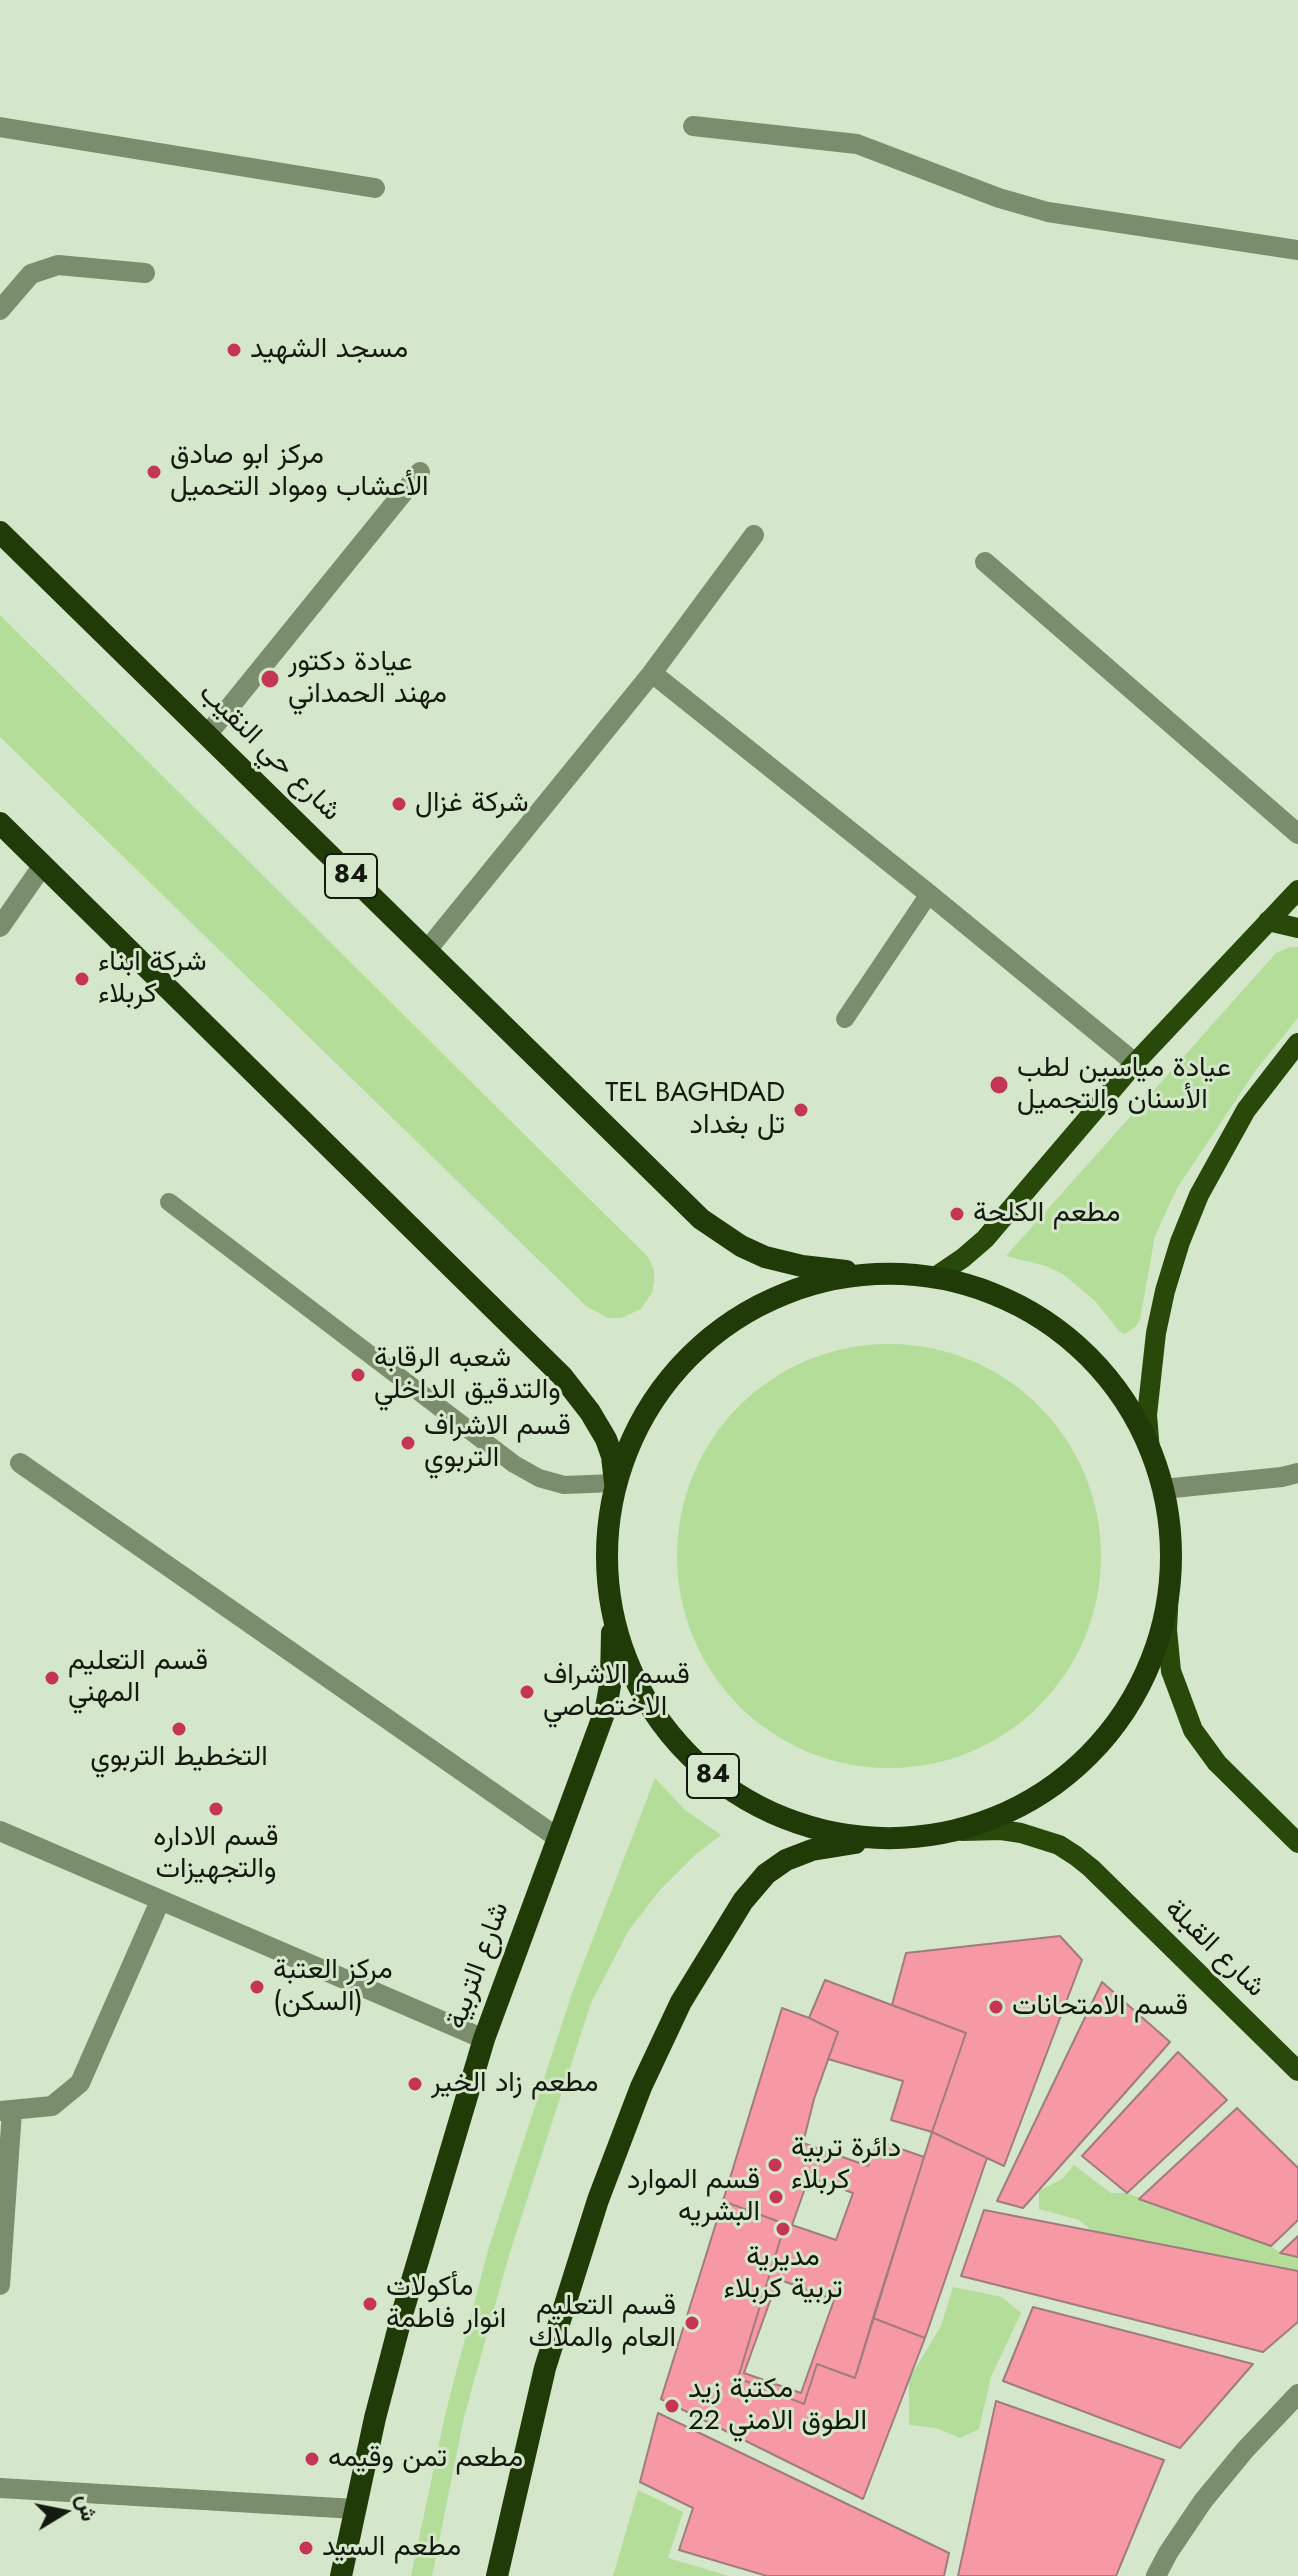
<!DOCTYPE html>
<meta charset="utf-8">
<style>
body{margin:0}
#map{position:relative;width:1298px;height:2576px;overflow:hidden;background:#d5e7ca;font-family:Jost,Vazirmatn,sans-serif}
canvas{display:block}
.north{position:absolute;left:24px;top:2472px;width:80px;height:80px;-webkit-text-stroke:6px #d5e7ca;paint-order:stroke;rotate:80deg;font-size:22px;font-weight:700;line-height:32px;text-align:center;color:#141a10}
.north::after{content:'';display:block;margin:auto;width:28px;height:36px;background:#141a10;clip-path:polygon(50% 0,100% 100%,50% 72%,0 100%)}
</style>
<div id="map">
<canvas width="1298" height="2576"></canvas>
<div class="north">ش</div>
</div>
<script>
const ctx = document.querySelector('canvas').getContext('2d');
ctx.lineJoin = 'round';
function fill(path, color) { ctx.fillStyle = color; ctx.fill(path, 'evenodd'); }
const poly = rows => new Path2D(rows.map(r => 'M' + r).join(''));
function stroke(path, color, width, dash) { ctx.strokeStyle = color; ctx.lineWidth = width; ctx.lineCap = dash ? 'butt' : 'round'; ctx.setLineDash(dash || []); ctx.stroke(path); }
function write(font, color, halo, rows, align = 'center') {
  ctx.font = font + ' Jost,Vazirmatn,sans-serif'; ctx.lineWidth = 6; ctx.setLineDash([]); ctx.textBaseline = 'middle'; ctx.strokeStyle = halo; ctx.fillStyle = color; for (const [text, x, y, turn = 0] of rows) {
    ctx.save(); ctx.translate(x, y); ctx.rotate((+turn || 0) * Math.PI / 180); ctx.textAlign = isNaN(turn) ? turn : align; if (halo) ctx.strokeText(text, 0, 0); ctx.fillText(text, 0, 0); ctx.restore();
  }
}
const green = poly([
 [0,615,648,1257,654,1270,654,1282,652,1293,641,1309,621,1318,608,1318,586,1306,0,737],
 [1290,947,1298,947,1298,1018,1256,1070,1177,1188,1155,1236,1140,1319,1136,1326,1125,1334,1119,1331,1095,1301,1063,1274,1046,1266,1006,1256,1276,953],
 '677 1556a212 212 0 1 1 424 0a212 212 0 1 1-424 0Z',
 [655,1778,685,1810,721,1835,695,1855,659,1891,629,1930,591,2003,509,2255,464,2417,432,2576,411,2576,446,2411,489,2247,572,1993],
 [1074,2165,1111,2193,1127,2193,1271,2246,1280,2253,1298,2257,1298,2271,1092,2231,1079,2220,1039,2209,1039,2191,1062,2179],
 [953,2287,1002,2297,1021,2313,991,2377,979,2429,960,2438,936,2428,909,2425,909,2379,941,2326],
 [638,2490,683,2512,668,2558,729,2576,613,2576]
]);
const building = poly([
 [1060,1936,1082,1960,1004,2166,932,2132,966,2033,892,2005,906,1953,1060,1936],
 [825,1980,966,2033,932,2132,891,2120,903,2081,828,2059,838,2032,809,2018,825,1980],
 [1102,1982,1170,2042,1023,2208,997,2201,1102,1982],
 [782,2008,809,2018,838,2032,814,2099,803,2143,868,2166,878,2141,924,2157,855,2378,817,2364,804,2404,738,2378,785,2224,723,2201,782,2008],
 [809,2177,853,2193,836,2240,792,2225,809,2177],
 [778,2279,834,2300,801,2393,744,2373,778,2279],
 [1178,2052,1227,2100,1127,2193,1082,2156,1178,2052],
 [1237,2108,1298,2168,1298,2220,1271,2246,1139,2199,1237,2108],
 [932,2132,987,2158,925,2338,873,2318,932,2132],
 [723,2201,785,2224,738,2378,804,2404,817,2364,855,2378,873,2318,925,2338,863,2499,661,2399,723,2201],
 [984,2210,1298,2271,1298,2322,1263,2352,961,2276,984,2210],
 [1298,2236,1298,2257,1280,2253,1298,2236],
 [1033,2307,1253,2364,1180,2448,1003,2381,1033,2307],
 [996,2401,1164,2460,1116,2576,958,2576,996,2401],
 [658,2413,949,2553,944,2576,767,2576,679,2550,693,2508,640,2482,658,2413]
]);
const service = poly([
 [845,1019,929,894],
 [169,1202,514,1464,539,1478,564,1485,615,1483]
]);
const pedestrian = poly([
 [1163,1489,1282,1477,1298,1473]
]);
const minor = poly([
 [693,126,857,144,999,198,1048,212,1298,250],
 [0,127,375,188],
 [0,310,31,274,58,265,145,273],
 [985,562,1298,834],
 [652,673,929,894,1135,1063],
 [207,735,420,472],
 [0,927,43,865],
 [427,950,652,673,754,535],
 [20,1463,558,1838],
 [0,1831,484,2039],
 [0,2111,52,2106,80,2083,160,1901],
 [0,2285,12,2111],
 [0,2488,355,2509],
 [1156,2576,1168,2553,1203,2501,1245,2450,1298,2394]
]);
const primary = poly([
 [1268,921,1298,928],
 [935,1277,963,1258,985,1239,1135,1063,1298,890],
 [1150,1451,1147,1415,1156,1333,1165,1291,1180,1242,1199,1195,1246,1110,1298,1043],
 [1169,1589,1167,1630,1171,1671,1193,1730,1217,1763,1298,1843],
 [962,1831,1001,1830,1021,1833,1059,1845,1076,1856,1091,1868,1298,2071]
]);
const trunk = poly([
 [0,532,701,1219,741,1246,765,1257,802,1266,846,1271],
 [0,823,562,1376,590,1412,606,1439,612,1456,615,1483],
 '607 1556a282 282 0 1 1 564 0a282 282 0 1 1-564 0Z',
 [341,2576,375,2418,403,2311,484,2039,606,1708,611,1680,612,1633],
 [497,2576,545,2368,598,2200,641,2087,681,2002,743,1901,766,1874,786,1860,812,1850,855,1843]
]);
const markers = [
 [234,350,8,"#c53556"],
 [154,472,8,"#c53556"],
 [270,679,10,"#c53556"],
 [399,804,8,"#c53556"],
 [82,979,8,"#c53556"],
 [999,1085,10,"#c53556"],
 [801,1110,8,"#c53556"],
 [957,1214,8,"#c53556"],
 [358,1375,8,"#c53556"],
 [408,1443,8,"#c53556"],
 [52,1678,8,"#c53556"],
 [527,1692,8,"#c53556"],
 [179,1729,8,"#c53556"],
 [216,1809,8,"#c53556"],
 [257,1987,8,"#c53556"],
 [996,2007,8,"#c53556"],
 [415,2084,8,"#c53556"],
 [775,2165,8,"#c53556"],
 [776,2197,8,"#c53556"],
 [783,2229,8,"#c53556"],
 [370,2304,8,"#c53556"],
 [692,2323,8,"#c53556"],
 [672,2406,8,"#c53556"],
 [312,2459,8,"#c53556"],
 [306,2548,8,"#c53556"]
];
const shields = [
 [351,876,52],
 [713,1776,52]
];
const shieldNames = [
 ["84",351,876],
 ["84",713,1776]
];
const poiNames = [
 ["مسجد الشهيد",250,350],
 ["مركز ابو صادق",170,456],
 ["الأعشاب ومواد التحميل",170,488],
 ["عيادة دكتور",288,663],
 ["مهند الحمداني",288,695],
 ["شركة غزال",415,804],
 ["شركة ابناء",98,963],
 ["كربلاء",98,995],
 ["عيادة مياسين لطب",1017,1069],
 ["الأسنان والتجميل",1017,1101],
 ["TEL BAGHDAD",785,1094,"right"],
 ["تل بغداد",785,1126,"right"],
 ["مطعم الكلحة",973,1214],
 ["شعبه الرقابة",374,1359],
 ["والتدقيق الداخلي",374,1391],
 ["قسم الاشراف",424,1427],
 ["التربوي",424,1459],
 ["قسم التعليم",68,1662],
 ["المهني",68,1694],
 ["قسم الاشراف",543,1676],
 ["الاختصاصي",543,1708],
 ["التخطيط التربوي",179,1758,"center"],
 ["قسم الاداره",216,1838,"center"],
 ["والتجهيزات",216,1870,"center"],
 ["مركز العتبة",273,1971],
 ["(السكن)",273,2003],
 ["قسم الامتحانات",1012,2007],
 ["مطعم زاد الخير",431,2084],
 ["دائرة تربية",791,2149],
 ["كربلاء",791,2181],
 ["قسم الموارد",760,2181,"right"],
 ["البشريه",760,2213,"right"],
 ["مديرية",783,2258,"center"],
 ["تربية كربلاء",783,2290,"center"],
 ["مأكولات",386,2288],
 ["انوار فاطمة",386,2320],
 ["قسم التعليم",676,2307,"right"],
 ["العام والملاك",676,2339,"right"],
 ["مكتبة زيد",688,2390],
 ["الطوق الامني 22",688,2422],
 ["مطعم تمن وقيمه",328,2459],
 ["مطعم السيد",322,2548]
];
const streetNames = [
 ["شارع حي النقيب",269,753,44],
 ["شارع القبلة",1214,1949,44],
 ["شارع التربية",479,1966,-70]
];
fill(green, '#b3dd98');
fill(building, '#f799a4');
stroke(building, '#9f7c7f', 2);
stroke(service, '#7a8e6e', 18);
stroke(pedestrian, '#7a8e6e', 20);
stroke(minor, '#7a8e6e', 20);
stroke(primary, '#284909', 20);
stroke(trunk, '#203b08', 22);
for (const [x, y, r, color] of markers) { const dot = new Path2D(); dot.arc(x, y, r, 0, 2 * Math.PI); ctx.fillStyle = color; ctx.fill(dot); stroke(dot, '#d5e7ca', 3); }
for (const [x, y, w] of shields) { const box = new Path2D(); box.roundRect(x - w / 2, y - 22, w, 44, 6); ctx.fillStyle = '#d5e7ca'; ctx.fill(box); stroke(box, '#141a10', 2); }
write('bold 26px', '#141a10', null, shieldNames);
write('28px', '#141a10', '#d5e7ca', poiNames, 'left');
write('28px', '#141a10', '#d5e7ca', streetNames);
</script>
